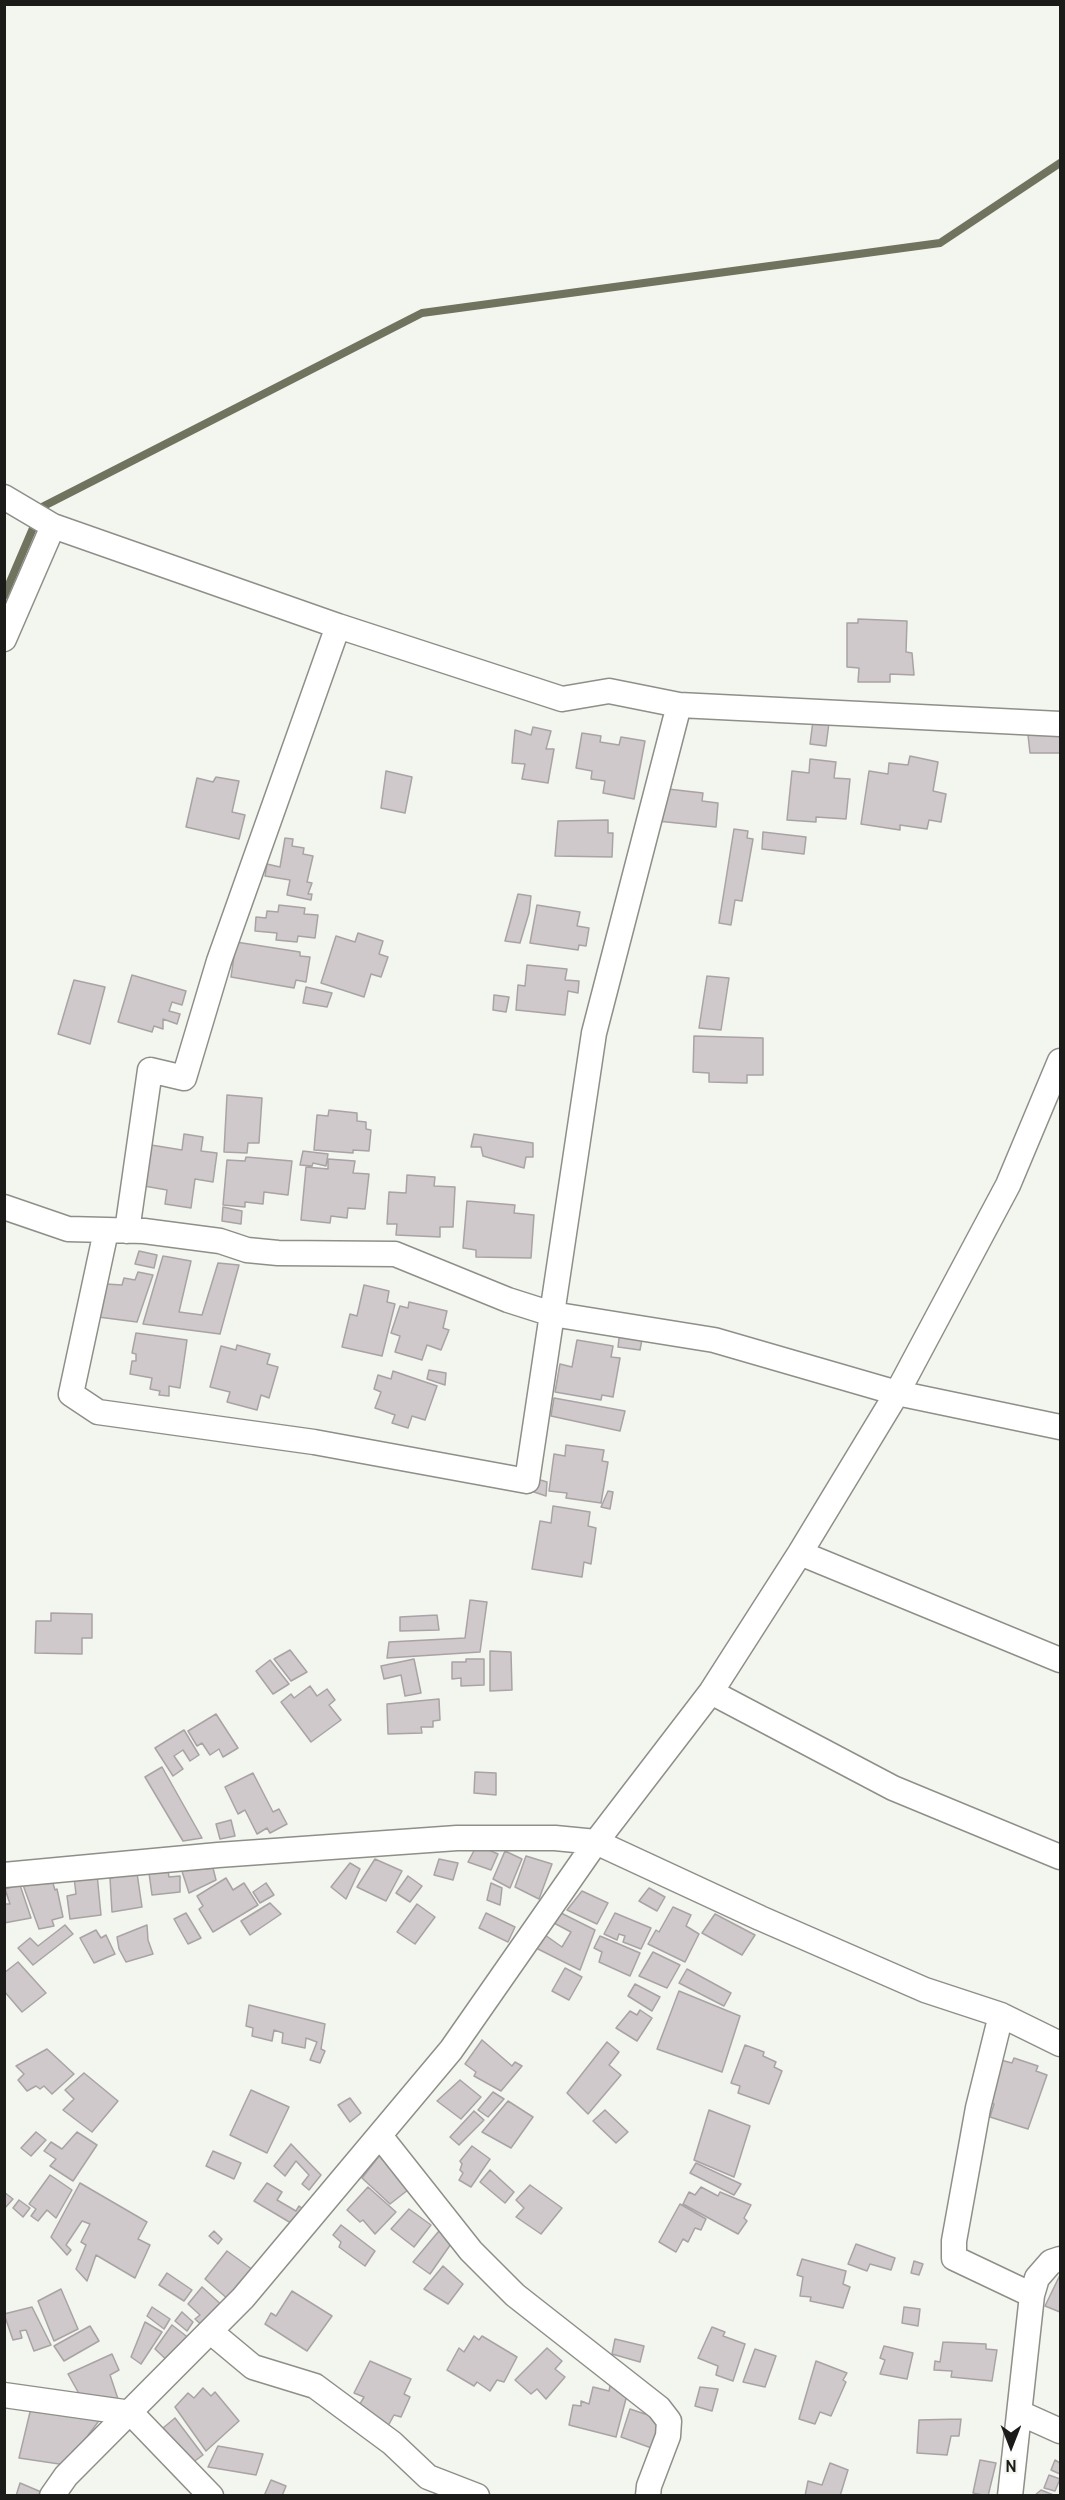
<!DOCTYPE html>
<style>
body{margin:0}
#map{position:relative;width:1065px;height:2500px;overflow:hidden;background:#f3f5ef;font-family:Overpass,sans-serif}
canvas{display:block}
.frame{position:absolute;inset:0;border:6px solid #1b1b19;pointer-events:none}
.north{position:absolute;left:981px;top:2416px;width:60px;height:60px;-webkit-text-stroke:4px #f3f5ef;paint-order:stroke;rotate:180deg;font-size:16px;font-weight:700;line-height:24px;text-align:center;color:#1b1b19}
.north::after{content:'';display:block;margin:auto;width:21px;height:27px;background:#1b1b19;clip-path:polygon(50% 0,100% 100%,50% 72%,0 100%)}
</style>
<div id="map">
<canvas width="1065" height="2500"></canvas>
<div class="frame"></div>
<div class="north">N</div>
</div>
<script>
const ctx = document.querySelector('canvas').getContext('2d');
ctx.lineJoin = 'round';
const poly = rows => new Path2D(rows.map(r => 'M' + r).join(''));
function stroke(path, color, width, dash) { ctx.strokeStyle = color; ctx.lineWidth = width; ctx.lineCap = dash ? 'butt' : 'round'; ctx.setLineDash(dash || []); ctx.stroke(path); }
function fill(path, color) { ctx.fillStyle = color; ctx.fill(path, 'evenodd'); }
const stream = poly([
 [4,596,42,507,422,313,940,243,1060,163]
]);
const building = poly([
 [858,619,907,621,906,652,912,653,914,675,890,674,890,682,858,682,859,668,847,667,847,623,858,623,858,619],
 [813,721,829,723,826,746,810,744,813,721],
 [533,727,551,731,546,749,554,749,548,783,522,779,525,764,512,763,515,730,531,735,533,727],
 [582,733,601,736,600,742,619,745,621,737,645,741,634,799,603,793,605,781,591,779,592,771,576,768,582,733],
 [1060,733,1060,753,1030,753,1028,735,1060,733],
 [910,756,938,762,933,791,946,794,941,822,929,820,927,829,900,825,900,830,861,824,869,771,888,774,889,763,908,765,910,756],
 [810,759,836,762,834,778,850,779,846,819,816,817,816,822,787,820,792,771,809,773,810,759],
 [386,771,412,777,405,813,381,808,386,771],
 [216,777,239,781,232,812,245,815,239,839,186,827,197,778,213,782,216,777],
 [668,789,703,793,702,801,718,803,716,827,657,821,659,801,666,801,668,789],
 [608,820,608,833,613,833,612,857,555,856,558,821,608,820],
 [734,829,748,831,747,838,753,839,742,901,735,900,731,925,719,923,734,829],
 [763,832,806,837,804,854,762,849,763,832],
 [285,838,293,839,292,846,304,848,303,854,313,856,307,882,312,883,308,894,312,894,311,900,287,895,290,880,265,876,267,864,280,867,285,838],
 [518,894,531,896,529,913,520,943,505,941,518,894],
 [279,905,305,908,304,914,318,915,315,938,298,936,297,942,276,940,277,933,255,931,256,917,266,918,267,911,278,912,279,905],
 [537,905,580,912,577,926,589,928,586,946,579,945,578,950,530,943,537,905],
 [358,933,383,941,379,954,388,957,381,977,371,974,364,997,321,983,336,936,355,942,358,933],
 [236,942,300,952,300,956,310,957,306,982,296,980,294,988,231,977,236,942],
 [527,965,567,969,565,980,579,981,578,993,568,991,565,1015,516,1010,518,985,525,986,527,965],
 [132,975,186,991,182,1005,172,1002,169,1011,180,1014,177,1024,163,1019,163,1029,154,1026,152,1032,118,1022,132,975],
 [707,976,729,978,721,1030,699,1028,707,976],
 [74,980,105,987,90,1044,58,1034,74,980],
 [306,987,332,993,327,1007,303,1003,306,987],
 [494,995,509,997,506,1012,493,1010,494,995],
 [694,1036,763,1038,763,1075,747,1075,747,1083,709,1082,709,1073,693,1072,694,1036],
 [227,1095,262,1098,259,1143,248,1143,247,1153,224,1152,227,1095],
 [329,1110,357,1113,357,1121,366,1122,366,1129,371,1130,369,1151,353,1150,353,1153,314,1150,317,1115,328,1116,329,1110],
 [184,1134,203,1137,201,1151,217,1153,213,1182,195,1179,191,1208,165,1204,167,1190,144,1186,151,1145,182,1150,184,1134],
 [474,1134,533,1143,533,1157,526,1157,524,1168,483,1156,481,1147,471,1147,474,1134],
 [303,1151,328,1154,326,1166,313,1163,312,1166,300,1165,303,1151],
 [246,1157,292,1161,288,1195,264,1192,263,1204,245,1202,245,1207,223,1205,227,1160,245,1161,246,1157],
 [328,1159,355,1161,353,1173,369,1174,365,1209,348,1208,347,1218,331,1216,330,1223,301,1220,306,1167,328,1169,328,1159],
 [407,1175,435,1177,434,1186,455,1187,453,1227,440,1227,440,1237,396,1235,397,1224,387,1224,389,1192,406,1193,407,1175],
 [467,1201,515,1205,514,1213,534,1215,531,1258,476,1257,476,1250,463,1248,467,1201],
 [223,1207,242,1211,241,1224,222,1221,223,1207],
 [139,1251,157,1255,154,1268,135,1264,139,1251],
 [163,1256,191,1261,179,1312,202,1315,218,1263,239,1265,220,1334,143,1324,163,1256],
 [138,1272,153,1275,137,1322,98,1317,106,1284,122,1285,124,1278,135,1280,138,1272],
 [364,1285,389,1291,387,1302,395,1304,382,1356,342,1347,350,1314,357,1316,364,1285],
 [409,1302,447,1311,443,1328,449,1330,441,1350,427,1345,422,1360,395,1352,400,1336,391,1333,400,1306,408,1308,409,1302],
 [620,1330,643,1334,640,1350,618,1347,620,1330],
 [136,1333,187,1340,180,1388,169,1386,169,1396,159,1395,160,1391,150,1389,152,1378,130,1374,132,1361,136,1361,136,1354,132,1353,136,1333],
 [577,1340,613,1346,611,1357,620,1358,613,1397,602,1395,601,1400,555,1392,560,1364,572,1367,577,1340],
 [237,1345,270,1354,267,1364,278,1367,269,1398,261,1395,257,1410,227,1402,230,1392,210,1387,221,1346,236,1350,237,1345],
 [429,1370,446,1373,445,1385,427,1379,429,1370],
 [393,1371,437,1386,425,1420,412,1416,408,1428,392,1423,395,1415,375,1408,381,1392,374,1389,378,1375,391,1379,393,1371],
 [554,1398,625,1411,620,1431,551,1416,554,1398],
 [566,1445,604,1450,602,1461,608,1462,601,1503,566,1498,567,1493,549,1491,554,1454,565,1456,566,1445],
 [537,1479,547,1482,546,1496,534,1492,537,1479],
 [608,1491,613,1492,610,1509,601,1507,608,1491],
 [553,1506,590,1512,588,1526,596,1528,591,1564,584,1562,582,1577,532,1569,540,1521,551,1523,553,1506],
 [470,1600,487,1602,480,1652,387,1658,389,1642,465,1638,470,1600],
 [51,1613,92,1614,92,1638,82,1638,82,1654,35,1653,36,1621,51,1621,51,1613],
 [437,1615,439,1630,400,1631,400,1617,437,1615],
 [290,1650,307,1672,291,1681,274,1659,290,1650],
 [490,1651,511,1652,512,1690,490,1691,490,1651],
 [414,1659,421,1693,405,1696,401,1675,384,1679,381,1666,414,1659],
 [466,1659,484,1659,484,1685,461,1686,461,1678,452,1679,452,1662,466,1662,466,1659],
 [270,1660,289,1684,273,1694,256,1671,270,1660],
 [310,1686,317,1696,327,1689,335,1700,329,1705,341,1720,311,1742,281,1702,291,1694,294,1698,310,1686],
 [439,1699,440,1720,433,1721,433,1727,421,1727,422,1733,388,1734,387,1704,439,1699],
 [216,1714,238,1748,223,1757,219,1749,210,1755,202,1743,197,1746,188,1731,216,1714],
 [184,1730,199,1755,190,1761,183,1750,174,1756,183,1769,173,1776,155,1748,184,1730],
 [162,1767,202,1838,183,1841,145,1777,162,1767],
 [475,1772,496,1773,496,1795,474,1793,475,1772],
 [253,1773,273,1812,279,1809,287,1824,270,1833,267,1828,257,1834,245,1810,238,1814,225,1787,253,1773],
 [231,1820,235,1836,220,1839,216,1824,231,1820],
 [477,1845,498,1854,491,1870,468,1862,477,1845],
 [505,1851,522,1859,510,1888,493,1879,505,1851],
 [526,1856,552,1864,539,1899,515,1887,526,1856],
 [375,1859,402,1871,386,1901,357,1887,375,1859],
 [439,1859,458,1863,453,1880,434,1875,439,1859],
 [203,1862,205,1869,213,1868,216,1880,189,1893,180,1865,203,1862],
 [350,1863,360,1869,346,1899,331,1887,350,1863],
 [168,1870,169,1877,180,1876,180,1892,152,1895,149,1873,168,1870],
 [137,1873,142,1907,112,1912,110,1878,137,1873],
 [97,1874,101,1915,70,1919,67,1896,76,1894,74,1877,97,1874],
 [408,1876,422,1886,410,1902,396,1893,408,1876],
 [226,1878,233,1890,244,1883,258,1905,213,1932,199,1909,203,1906,197,1896,226,1878],
 [52,1880,55,1890,57,1889,63,1917,52,1920,54,1926,39,1929,23,1885,52,1880],
 [266,1883,274,1895,260,1903,253,1892,266,1883],
 [491,1883,502,1888,500,1905,487,1900,491,1883],
 [20,1885,31,1918,4,1923,4,1904,10,1904,5,1889,20,1885],
 [649,1888,665,1897,657,1911,639,1901,649,1888],
 [582,1891,608,1903,597,1924,567,1910,582,1891],
 [270,1903,281,1914,250,1935,241,1921,270,1903],
 [417,1904,435,1917,415,1944,397,1932,417,1904],
 [673,1907,691,1915,686,1926,699,1934,685,1962,648,1944,656,1930,659,1932,673,1907],
 [557,1911,595,1930,580,1970,536,1948,545,1935,562,1947,571,1932,552,1922,557,1911],
 [186,1913,201,1938,188,1944,174,1919,186,1913],
 [486,1913,515,1927,508,1942,479,1928,486,1913],
 [615,1913,651,1928,641,1949,623,1942,625,1936,619,1934,617,1940,604,1934,615,1913],
 [715,1914,755,1935,742,1955,702,1933,715,1914],
 [65,1925,73,1934,33,1965,18,1948,30,1938,38,1946,65,1925],
 [147,1925,148,1940,153,1954,126,1962,119,1949,117,1937,147,1925],
 [96,1930,101,1938,106,1935,115,1954,94,1963,80,1938,96,1930],
 [600,1936,640,1953,630,1976,599,1962,602,1952,594,1948,600,1936],
 [653,1952,680,1965,667,1988,639,1976,653,1952],
 [18,1962,46,1993,22,2012,4,1991,4,1973,18,1962],
 [565,1968,582,1977,569,2000,552,1991,565,1968],
 [687,1969,731,1993,724,2006,679,1983,687,1969],
 [635,1984,660,1997,652,2011,628,1996,635,1984],
 [679,1991,740,2016,722,2072,657,2049,679,1991],
 [249,2005,325,2024,321,2049,325,2051,320,2063,310,2060,317,2042,306,2038,305,2048,282,2043,283,2033,274,2030,272,2041,252,2036,253,2028,246,2026,249,2005],
 [640,2010,652,2018,637,2041,616,2028,630,2011,637,2015,640,2010],
 [482,2040,512,2066,515,2062,522,2066,501,2091,474,2076,476,2072,465,2064,482,2040],
 [607,2042,619,2052,609,2065,621,2075,588,2114,567,2093,607,2042],
 [745,2045,764,2052,763,2056,776,2062,774,2067,782,2071,769,2104,738,2093,740,2086,731,2083,745,2045],
 [47,2049,74,2074,52,2094,44,2086,40,2089,36,2086,27,2091,18,2080,24,2074,16,2066,47,2049],
 [1014,2058,1038,2066,1036,2071,1047,2075,1028,2129,990,2117,994,2104,984,2101,997,2059,1012,2063,1014,2058],
 [84,2073,118,2101,92,2132,63,2110,74,2099,65,2090,84,2073],
 [460,2080,481,2097,461,2119,437,2101,460,2080],
 [251,2090,289,2107,267,2153,230,2135,251,2090],
 [493,2092,504,2099,488,2117,478,2110,493,2092],
 [350,2098,361,2113,350,2122,338,2105,350,2098],
 [508,2101,533,2117,511,2148,482,2132,508,2101],
 [605,2110,628,2132,616,2143,593,2121,605,2110],
 [709,2110,750,2126,734,2177,694,2160,709,2110],
 [474,2111,484,2120,459,2145,450,2137,474,2111],
 [36,2132,46,2140,31,2156,21,2148,36,2132],
 [77,2132,97,2145,73,2181,50,2166,56,2159,44,2151,51,2142,62,2149,77,2132],
 [291,2144,321,2175,309,2190,302,2184,309,2175,296,2161,285,2176,274,2166,291,2144],
 [472,2146,490,2159,471,2187,459,2180,463,2173,460,2170,462,2164,460,2161,472,2146],
 [386,2147,413,2186,390,2204,362,2178,386,2147],
 [213,2151,241,2163,234,2179,206,2166,213,2151],
 [696,2163,741,2184,734,2195,690,2173,696,2163],
 [490,2170,514,2192,505,2203,480,2182,490,2170],
 [50,2175,72,2190,56,2218,47,2210,38,2221,31,2216,36,2209,29,2204,50,2175],
 [80,2183,147,2222,138,2239,150,2245,135,2278,96,2255,87,2281,76,2269,86,2245,81,2242,90,2224,82,2221,66,2245,71,2250,67,2255,51,2237,80,2183],
 [267,2183,282,2192,277,2200,296,2211,299,2206,311,2214,301,2229,254,2201,267,2183],
 [530,2185,562,2208,541,2234,516,2217,524,2208,516,2200,530,2185],
 [368,2187,396,2212,375,2234,363,2220,360,2222,347,2210,368,2187],
 [701,2187,718,2196,720,2192,751,2205,744,2218,747,2221,738,2234,683,2204,689,2192,695,2195,701,2187],
 [4,2192,13,2199,4,2209,4,2192],
 [19,2200,30,2208,23,2217,13,2208,19,2200],
 [680,2204,706,2219,701,2230,695,2228,688,2242,683,2239,676,2252,659,2242,680,2204],
 [409,2209,431,2225,414,2247,391,2229,409,2209],
 [341,2225,375,2251,365,2266,339,2247,341,2242,333,2235,341,2225],
 [214,2231,222,2239,218,2244,209,2236,214,2231],
 [439,2231,453,2241,430,2274,413,2262,439,2231],
 [856,2244,895,2258,891,2270,870,2264,867,2271,848,2264,856,2244],
 [227,2251,253,2270,229,2300,205,2279,227,2251],
 [802,2259,846,2271,843,2284,850,2287,843,2308,810,2301,811,2297,800,2296,803,2277,797,2275,802,2259],
 [914,2261,923,2264,919,2275,911,2273,914,2261],
 [443,2266,463,2284,448,2304,424,2289,443,2266],
 [167,2273,192,2290,184,2301,159,2285,167,2273],
 [1060,2275,1060,2312,1045,2306,1060,2275],
 [202,2287,225,2308,205,2328,195,2319,200,2315,188,2304,202,2287],
 [61,2289,78,2329,54,2341,38,2301,61,2289],
 [292,2291,332,2316,307,2351,265,2324,271,2313,276,2316,292,2291],
 [32,2307,51,2345,34,2351,26,2330,20,2331,22,2338,13,2340,4,2314,32,2307],
 [152,2307,170,2319,164,2329,147,2316,152,2307],
 [904,2307,920,2309,918,2326,902,2323,904,2307],
 [182,2312,193,2322,187,2331,175,2321,182,2312],
 [145,2322,162,2332,141,2364,131,2357,145,2322],
 [172,2325,190,2339,170,2363,155,2349,172,2325],
 [90,2326,99,2341,64,2361,54,2346,90,2326],
 [712,2327,725,2332,723,2336,745,2344,733,2381,716,2375,718,2366,698,2358,712,2327],
 [474,2336,479,2340,482,2336,517,2357,504,2382,497,2380,490,2391,477,2382,474,2386,447,2370,459,2348,464,2352,474,2336],
 [615,2339,644,2346,640,2362,612,2354,615,2339],
 [943,2342,986,2344,986,2349,997,2350,992,2381,951,2377,952,2371,934,2370,935,2361,940,2362,943,2342],
 [884,2346,913,2353,907,2379,880,2374,885,2360,880,2358,884,2346],
 [547,2348,562,2361,555,2369,565,2377,546,2399,537,2389,531,2394,515,2380,547,2348],
 [755,2349,776,2356,765,2387,743,2382,755,2349],
 [112,2354,119,2370,110,2375,118,2399,82,2399,68,2374,112,2354],
 [370,2361,411,2379,404,2394,410,2397,401,2417,394,2415,388,2426,357,2409,364,2397,354,2393,370,2361],
 [816,2361,847,2373,843,2380,846,2382,831,2416,820,2412,815,2424,799,2419,816,2361],
 [610,2386,628,2391,616,2437,569,2425,573,2405,581,2406,581,2401,589,2404,593,2387,609,2391,610,2386],
 [700,2387,718,2389,712,2411,695,2406,700,2387],
 [203,2388,211,2396,215,2392,239,2421,206,2451,175,2407,188,2393,194,2398,203,2388],
 [648,2407,665,2422,657,2450,621,2437,630,2409,645,2414,648,2407],
 [31,2408,101,2418,66,2465,19,2458,31,2408],
 [175,2418,203,2455,192,2463,163,2428,175,2418],
 [961,2419,959,2436,951,2436,947,2455,917,2453,919,2420,961,2419],
 [218,2446,263,2454,256,2475,208,2467,218,2446],
 [980,2460,996,2463,988,2496,973,2493,980,2460],
 [1055,2460,1060,2463,1060,2474,1051,2470,1055,2460],
 [830,2463,848,2470,840,2496,805,2496,808,2481,822,2485,830,2463],
 [1049,2475,1060,2479,1055,2491,1044,2488,1049,2475],
 [271,2480,286,2486,282,2496,264,2496,271,2480],
 [20,2483,46,2494,16,2496,20,2483],
 [1041,2490,1056,2496,1034,2496,1041,2490]
]);
const street = poly([
 [4,497,53,526,338,626,562,699,609,691,679,705,1060,724],
 [4,639,53,526],
 [4,1207,68,1229,144,1231,220,1241,247,1250,278,1253,395,1254,508,1300,552,1314,714,1340,897,1393,1060,1427],
 [106,1231,71,1394,98,1412,314,1442,527,1481,594,1033,679,705],
 [127,1231,150,1070,184,1078,219,961,338,626],
 [800,1553,1060,1660],
 [711,1692,893,1788,1060,1857],
 [4,1875,218,1855,457,1838,555,1838,596,1842,760,1918,925,1990,1001,2015,1060,2044],
 [1001,2015,978,2108,954,2241,954,2258,1032,2295,1010,2496],
 [380,2136,471,2251,515,2295,659,2408,669,2421,668,2436,649,2486,648,2496],
 [1032,2295,1037,2278,1051,2262,1060,2259],
 [211,2332,253,2367,315,2386,392,2443,428,2477,477,2496],
 [4,2395,131,2413,211,2496],
 [1020,2413,1060,2431],
 [52,2496,66,2476,243,2298,451,2050,596,1842,711,1692,800,1553,897,1393,1008,1185,1060,1061]
]);
stroke(stream, '#70735e', 8);
fill(building, '#cfc9cb');
stroke(building, '#a9a3a6', 1.5);
stroke(street, '#8e8f89', 27);
stroke(street, '#fff', 24);
</script>
